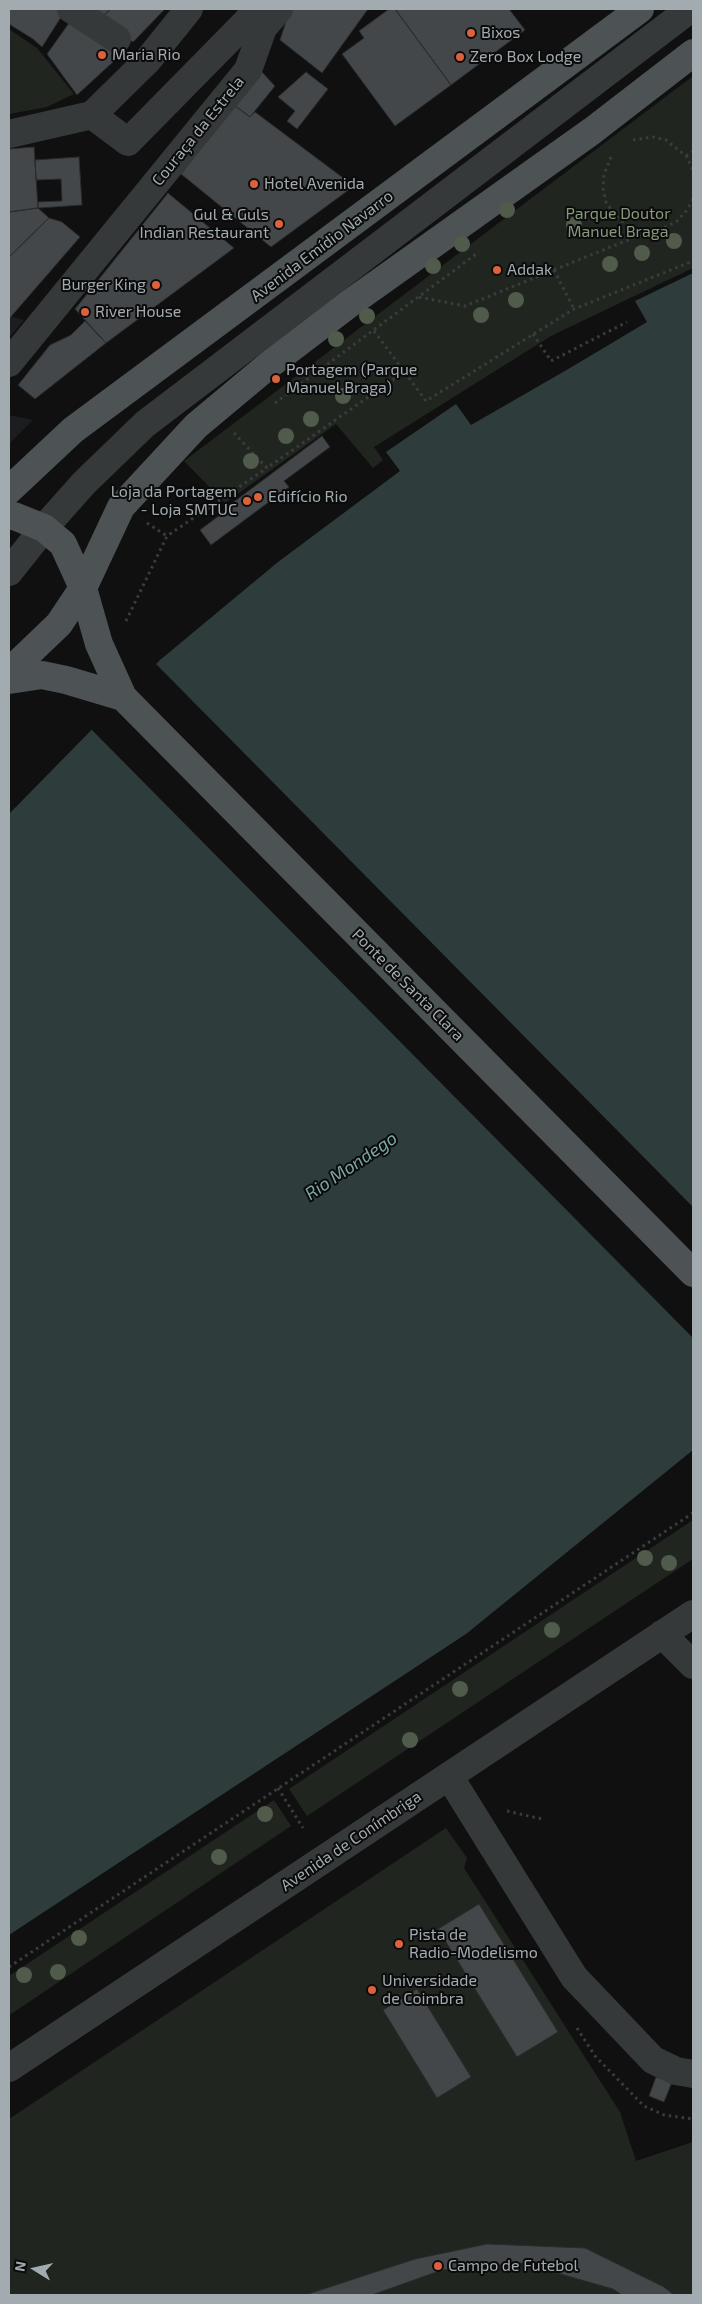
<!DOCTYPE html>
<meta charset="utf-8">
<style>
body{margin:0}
#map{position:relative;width:702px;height:2304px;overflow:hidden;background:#101011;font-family:"Exo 2",sans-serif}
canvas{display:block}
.frame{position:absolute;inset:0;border:10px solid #a2acb0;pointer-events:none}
.north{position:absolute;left:10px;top:2244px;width:50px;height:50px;-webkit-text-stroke:4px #0b0b0c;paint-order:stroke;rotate:280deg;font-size:14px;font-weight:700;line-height:20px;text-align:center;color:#a2acb0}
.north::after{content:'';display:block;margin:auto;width:18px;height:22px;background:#a2acb0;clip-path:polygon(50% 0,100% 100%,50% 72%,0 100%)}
</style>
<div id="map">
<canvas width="702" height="2304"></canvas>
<div class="frame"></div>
<div class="north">N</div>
</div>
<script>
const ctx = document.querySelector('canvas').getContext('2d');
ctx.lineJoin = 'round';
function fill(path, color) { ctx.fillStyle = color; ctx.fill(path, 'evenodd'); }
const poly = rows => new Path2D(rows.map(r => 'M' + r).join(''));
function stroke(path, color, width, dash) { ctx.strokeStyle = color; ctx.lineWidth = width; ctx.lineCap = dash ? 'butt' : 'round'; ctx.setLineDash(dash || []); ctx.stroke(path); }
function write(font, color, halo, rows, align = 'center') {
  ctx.font = font + ' "Exo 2",sans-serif'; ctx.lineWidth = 4; ctx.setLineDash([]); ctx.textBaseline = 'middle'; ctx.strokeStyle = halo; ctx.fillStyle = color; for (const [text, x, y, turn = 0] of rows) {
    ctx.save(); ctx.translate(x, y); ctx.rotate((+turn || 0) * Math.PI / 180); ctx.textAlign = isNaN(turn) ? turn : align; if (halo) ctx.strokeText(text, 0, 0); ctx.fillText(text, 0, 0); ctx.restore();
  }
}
const built = poly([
 [9,316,24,320,9,338],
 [9,415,33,420,9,444]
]);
const green = poly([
 [9,29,37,48,74,94,47,107,9,114],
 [693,76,693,268,551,336,374,447,383,460,373,468,336,424,225,503,184,461],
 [693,1520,693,1559,307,1816,289,1789],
 [274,1800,291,1826,11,2014,9,2010,9,1976],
 [446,1828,467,1858,464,1868,620,2112,636,2161,693,2142,693,2295,9,2295,9,2119]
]);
const water = poly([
 [693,273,693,1450,466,1634,9,1935,9,814,160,660,278,562,400,471,386,452,456,404,471,425,570,368,647,322,635,301]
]);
const pier = poly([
 [156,664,693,1207,693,1338,91,729]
]);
const building = poly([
 [9,9,62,9,65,11,42,47,33,39,9,24,9,9],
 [91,9,111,9,98,20,91,9],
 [111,9,165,9,133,42,98,20,111,9],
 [290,9,368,9,322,73,280,40,290,9],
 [389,9,395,9,451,85,395,126,342,54,364,38,359,31,389,9],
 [395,9,509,9,525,30,451,85,395,9],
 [74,16,126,50,77,95,47,54,74,16],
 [260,70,275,86,250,117,234,105,260,70],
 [306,72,328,89,297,129,287,121,295,111,278,97,306,72],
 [234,105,250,117,255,112,354,186,271,247,181,174,234,105],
 [34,147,38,208,9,212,9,149,34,147],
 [79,157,82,205,38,208,38,202,62,201,61,179,36,180,35,160,79,157],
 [168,193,234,248,106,343,75,309,168,193],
 [38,208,49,218,9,257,9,212,38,208],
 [49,218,62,222,80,237,9,319,9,257,49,218],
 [85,321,106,343,35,399,18,385,50,345,71,335,85,321],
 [322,436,330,447,284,481,289,487,211,545,200,530,228,509,227,507,322,436],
 [479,1904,558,2032,517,2057,438,1929,479,1904],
 [417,1989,471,2077,437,2098,383,2010,417,1989],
 [656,2077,672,2082,664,2102,649,2096,656,2077],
 [487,2244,585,2248,664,2287,674,2295,622,2295,613,2289,522,2263,442,2270,372,2295,305,2295,415,2259,487,2244]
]);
const path = poly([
 [633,140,653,137,666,140,686,156,693,170],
 [686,156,693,151],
 [611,157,604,174,603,188,606,202,614,214,625,224,638,229,652,231,666,227,677,221,687,210,693,199],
 [554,270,574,309],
 [419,297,465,306,650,231],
 [374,331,426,401,574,309,693,261],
 [533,334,551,361,627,322],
 [275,403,479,252],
 [234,433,267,468,404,372],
 [147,523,167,536],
 [126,621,167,536,267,468],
 [278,1788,303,1828],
 [507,1811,542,1819],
 [9,1967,693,1513],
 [577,2028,595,2056,644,2106,664,2115,693,2119]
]);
const minor = poly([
 [71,9,117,39],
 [92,115,128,142,250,18,263,28],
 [92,115,148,60,189,9],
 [9,134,92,115],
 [9,363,248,70,263,28,279,9],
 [9,572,44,528,84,483,145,424,690,9],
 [662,1634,693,1665],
 [449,1776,574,1977,653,2060,676,2071,693,2074],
 [9,2068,693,1614]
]);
const major = poly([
 [9,490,73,430,640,9],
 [9,516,14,516,44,528,63,544,83,588,99,644,123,697,693,1273],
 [9,672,59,624,83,588,121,507,196,426,269,365,349,304,592,131,693,53],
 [9,680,42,675,66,680,123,697]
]);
const trees = [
 [507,210],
 [574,225],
 [674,241],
 [462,244],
 [642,253],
 [610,264],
 [433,266],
 [516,300],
 [481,315],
 [367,316],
 [336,339],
 [343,396],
 [311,419],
 [286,436],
 [251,461],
 [645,1558],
 [669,1563],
 [552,1630],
 [460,1689],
 [410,1740],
 [265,1814],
 [219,1857],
 [79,1938],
 [58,1972],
 [24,1975]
];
const markers = [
 [471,33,5,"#dc613c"],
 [102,55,5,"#dc613c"],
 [460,57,5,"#dc613c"],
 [254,184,5,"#dc613c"],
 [279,224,5,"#dc613c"],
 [497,270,5,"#dc613c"],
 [156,285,5,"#dc613c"],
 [85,312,5,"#dc613c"],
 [276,379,5,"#dc613c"],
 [258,497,5,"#dc613c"],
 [247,501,5,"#dc613c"],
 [399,1944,5,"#dc613c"],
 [372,1990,5,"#dc613c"],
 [438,2266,5,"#dc613c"]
];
const poiNames = [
 ["Bixos",481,33],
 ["Maria Rio",112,55],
 ["Zero Box Lodge",470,57],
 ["Hotel Avenida",264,184],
 ["Gul & Guls",269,215,"right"],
 ["Indian Restaurant",269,233,"right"],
 ["Addak",507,270],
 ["Burger King",146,285,"right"],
 ["River House",95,312],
 ["Portagem (Parque",286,370],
 ["Manuel Braga)",286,388],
 ["Loja da Portagem",237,492,"right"],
 ["- Loja SMTUC",237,510,"right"],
 ["Edifício Rio",268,497],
 ["Pista de",409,1935],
 ["Radio-Modelismo",409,1953],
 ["Universidade",382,1981],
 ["de Coimbra",382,1999],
 ["Campo de Futebol",448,2266]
];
const streetNames = [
 ["Couraça da Estrela",198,131,-51],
 ["Avenida Emídio Navarro",322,246,-37],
 ["Ponte de Santa Clara",408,985,45],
 ["Avenida de Conímbriga",351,1841,-34]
];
const parkNames = [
 ["Parque Doutor",618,214],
 ["Manuel Braga",618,232]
];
const waterNames = [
 ["Rio Mondego",351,1166,-34]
];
fill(built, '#1c1d1e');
fill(green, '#21251f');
fill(water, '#2f3c3c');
fill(pier, '#101011');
fill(building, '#444749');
stroke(building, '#2a2b2d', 1);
stroke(path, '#393d3e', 3, [2.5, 4]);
stroke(minor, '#36393a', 28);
stroke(major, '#4d5254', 28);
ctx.fillStyle = '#515b4b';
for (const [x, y] of trees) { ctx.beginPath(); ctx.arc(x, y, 8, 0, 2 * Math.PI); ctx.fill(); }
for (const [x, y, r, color] of markers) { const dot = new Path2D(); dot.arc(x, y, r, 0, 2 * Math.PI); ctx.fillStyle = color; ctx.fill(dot); stroke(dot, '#0b0b0c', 2); }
write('16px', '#a2acb0', '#0b0b0c', poiNames, 'left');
write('16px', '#a2acb0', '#0b0b0c', streetNames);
write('16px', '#86997b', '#0b0b0c', parkNames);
write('italic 18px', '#7ca7a8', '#0b0b0c', waterNames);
</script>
